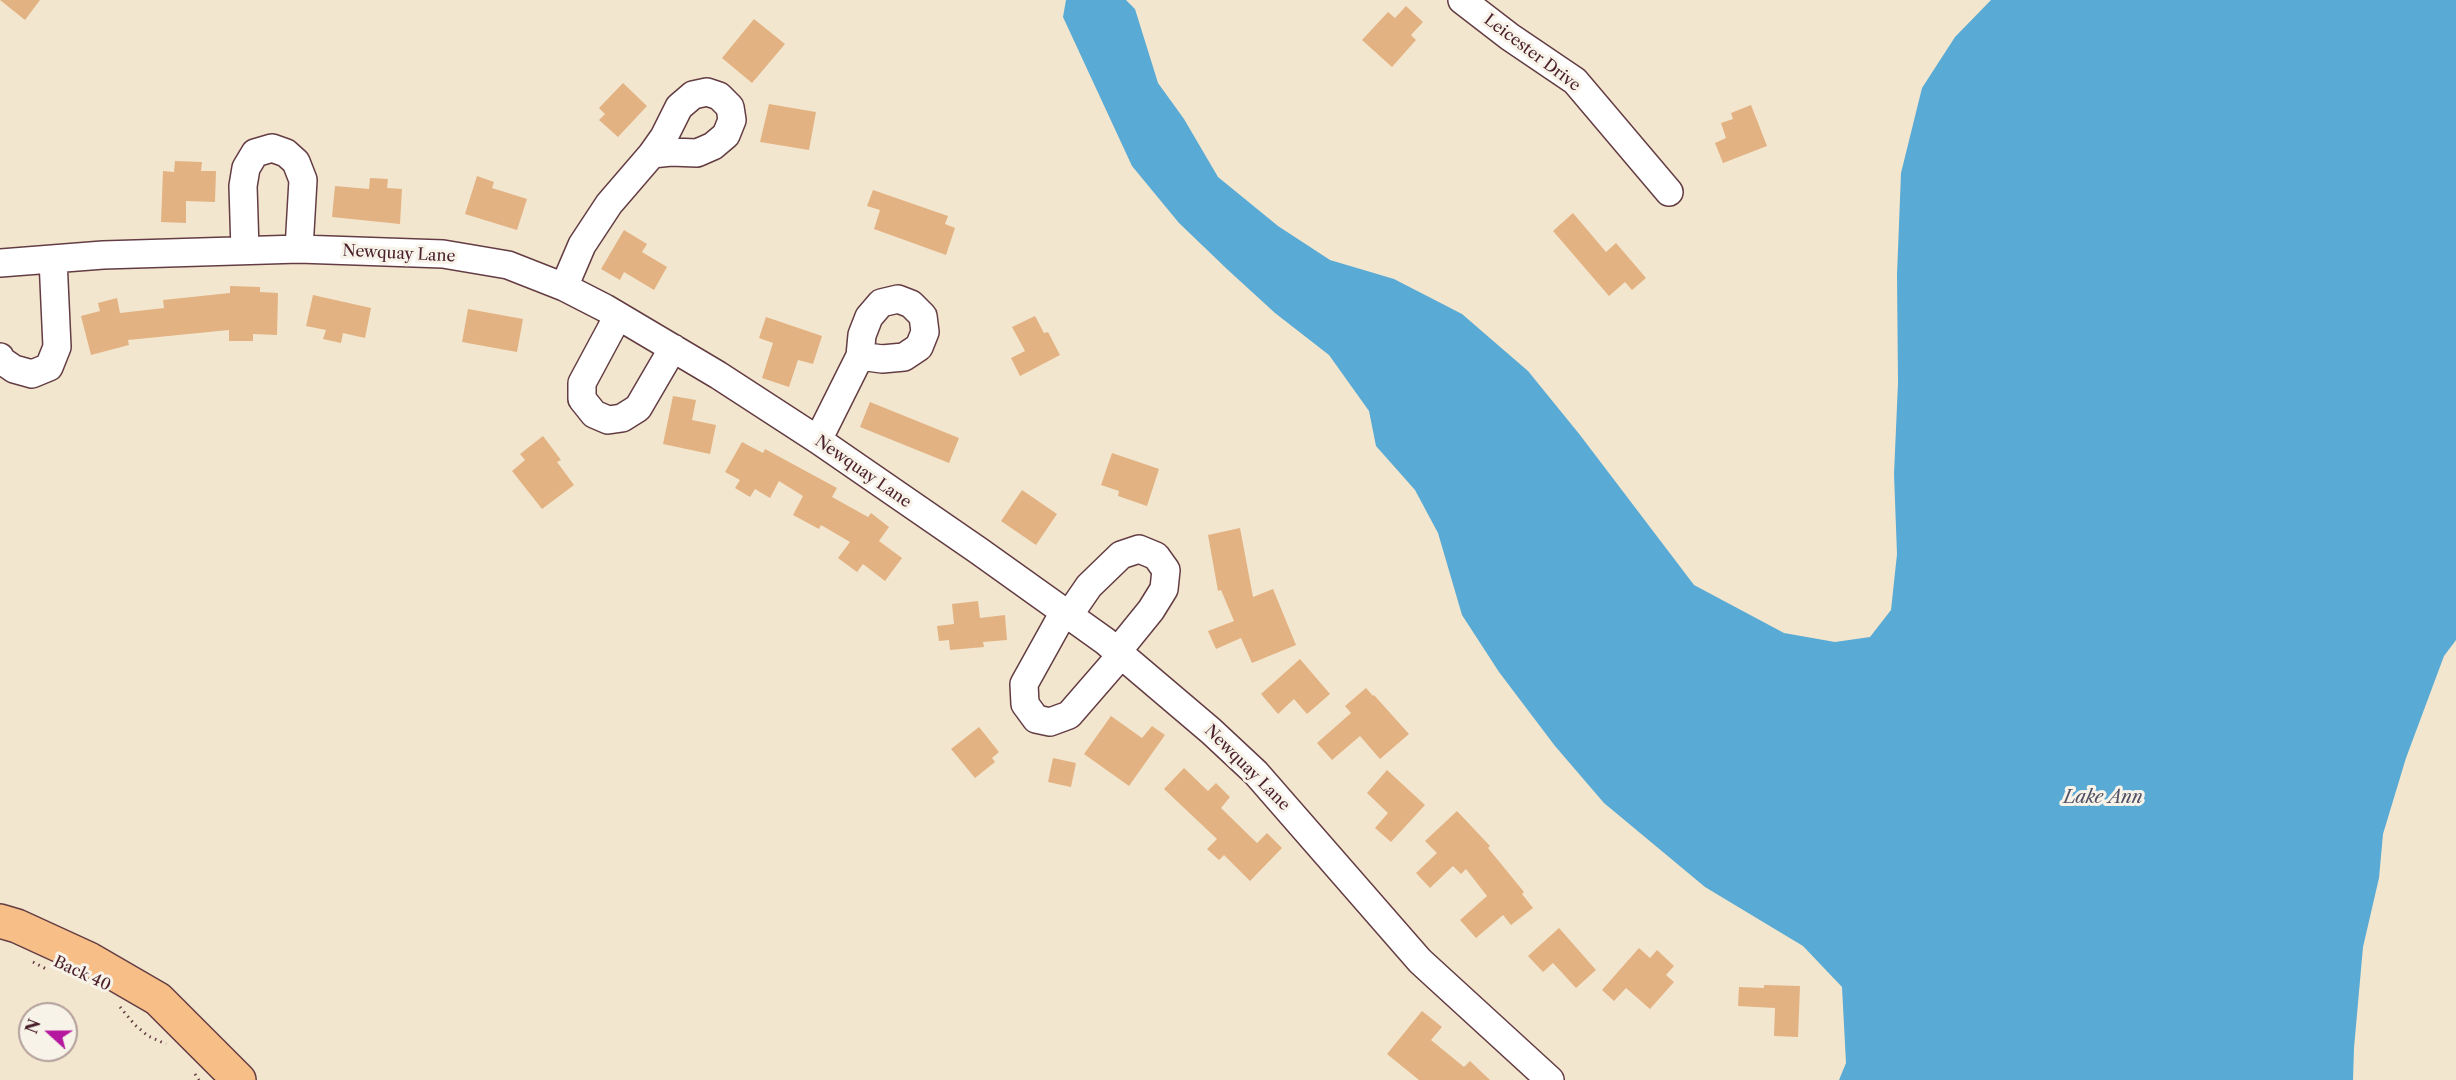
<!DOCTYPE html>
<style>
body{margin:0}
#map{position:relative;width:2456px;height:1080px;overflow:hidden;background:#f3e6ce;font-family:"Libre Caslon Text",serif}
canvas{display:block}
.north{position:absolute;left:18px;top:1002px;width:60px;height:60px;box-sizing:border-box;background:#f7f3e8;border:2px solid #b29e9c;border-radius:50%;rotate:291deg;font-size:16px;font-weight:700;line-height:24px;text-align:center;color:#4a1f2b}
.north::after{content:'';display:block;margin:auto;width:21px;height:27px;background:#b5179e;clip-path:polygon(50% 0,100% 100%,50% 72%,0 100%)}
</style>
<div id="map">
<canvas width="2456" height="1080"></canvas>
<div class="north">N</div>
</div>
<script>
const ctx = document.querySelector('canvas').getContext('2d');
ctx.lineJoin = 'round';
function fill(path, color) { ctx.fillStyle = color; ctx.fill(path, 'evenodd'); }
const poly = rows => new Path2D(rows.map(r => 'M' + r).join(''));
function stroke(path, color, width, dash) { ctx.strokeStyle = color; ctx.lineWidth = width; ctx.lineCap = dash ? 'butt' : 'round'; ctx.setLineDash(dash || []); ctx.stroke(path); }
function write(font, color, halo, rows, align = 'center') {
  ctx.font = font + ' "Libre Caslon Text",serif'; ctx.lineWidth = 6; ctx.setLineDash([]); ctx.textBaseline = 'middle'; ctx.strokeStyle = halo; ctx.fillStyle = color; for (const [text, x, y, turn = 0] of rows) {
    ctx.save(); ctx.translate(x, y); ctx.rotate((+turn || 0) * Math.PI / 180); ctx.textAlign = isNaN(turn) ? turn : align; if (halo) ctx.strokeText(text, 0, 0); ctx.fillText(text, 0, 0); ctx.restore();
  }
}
const water = poly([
 [1066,0,1126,0,1135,9,1158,83,1184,119,1218,177,1278,226,1330,260,1394,279,1462,314,1528,371,1580,435,1694,585,1784,633,1835,642,1870,637,1891,610,1897,554,1894,474,1898,383,1897,275,1901,173,1922,88,1955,37,1991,0,2456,0,2456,640,2444,656,2406,758,2383,834,2379,878,2363,947,2354,1048,2353,1080,1839,1080,1846,1063,1842,987,1803,946,1705,887,1604,803,1555,746,1499,672,1462,615,1438,533,1415,490,1376,446,1369,411,1329,355,1275,313,1228,270,1179,223,1132,166,1063,17]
]);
const building = poly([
 [0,0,40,0,25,20],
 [1406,6,1423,22,1411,35,1416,40,1392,67,1362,40,1388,12,1395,18],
 [754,19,785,44,752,83,722,58],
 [623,83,647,106,618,137,599,120,605,114,599,108],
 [769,104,816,112,809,150,760,142],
 [1751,105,1767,146,1723,163,1715,143,1726,138,1721,123,1733,119,1731,113],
 [175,161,202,162,201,171,216,171,215,202,186,201,186,223,161,222,163,171,174,172],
 [477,176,494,182,492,188,527,199,517,230,465,214],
 [370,178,388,179,387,188,402,189,400,224,332,217,335,186,369,189],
 [873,190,948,216,945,224,955,228,946,255,874,229,880,210,867,206],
 [1573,213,1606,252,1616,243,1646,278,1632,290,1625,282,1609,296,1553,231],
 [624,230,647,244,642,252,667,267,654,290,624,272,620,280,601,269],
 [230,286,260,287,260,292,278,293,277,335,253,334,253,341,229,341,229,330,128,340,129,345,91,355,81,316,100,311,98,303,117,298,120,313,164,308,163,300,230,293],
 [313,295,371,308,365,338,343,333,341,343,323,339,326,330,306,326],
 [468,309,523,319,517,352,462,342],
 [1035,316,1044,333,1048,332,1060,355,1020,376,1011,358,1025,351,1012,327],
 [766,317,822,336,813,364,798,360,789,387,762,378,773,343,759,338],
 [673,396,696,400,692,420,716,425,710,454,663,444],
 [870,402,959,438,949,463,860,427],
 [543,436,561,460,557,462,574,485,542,509,512,471,525,460,520,454],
 [742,442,763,453,765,449,837,488,832,497,868,517,871,513,889,527,879,541,902,558,885,581,863,564,857,572,838,558,850,542,821,525,819,529,793,515,803,496,779,481,770,498,755,489,750,497,735,488,740,480,725,472],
 [1112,453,1159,469,1147,506,1118,496,1119,491,1101,485],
 [1022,490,1057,514,1036,545,1001,521],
 [1240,528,1253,597,1273,589,1296,645,1252,663,1241,638,1216,649,1208,631,1234,621,1221,590,1218,591,1208,535],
 [978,601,980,618,1005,615,1007,640,983,642,984,647,950,650,949,640,939,641,937,626,954,624,952,604],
 [1300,659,1330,694,1307,714,1294,699,1278,714,1261,694],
 [1366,688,1373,696,1374,695,1409,734,1380,759,1360,736,1332,760,1317,743,1351,713,1345,706],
 [1111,716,1142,738,1152,726,1165,735,1129,786,1084,754],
 [979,727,999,752,992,758,995,762,975,778,951,749],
 [1053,758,1076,763,1071,787,1048,782],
 [1184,768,1208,791,1216,783,1230,797,1221,808,1257,843,1267,833,1282,848,1250,881,1224,855,1219,860,1207,849,1217,839,1164,789],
 [1387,770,1425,805,1391,842,1375,828,1388,813,1367,793],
 [1457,811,1490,846,1488,848,1524,892,1522,894,1533,908,1511,925,1503,915,1476,938,1460,920,1487,896,1466,869,1461,874,1453,866,1430,888,1416,873,1437,853,1425,841],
 [1559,928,1596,970,1576,988,1553,963,1543,972,1528,956],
 [1639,948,1650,958,1657,950,1674,966,1666,975,1674,982,1650,1009,1626,988,1614,1001,1602,990],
 [1764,985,1800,986,1798,1037,1774,1036,1775,1008,1738,1006,1739,987,1764,988],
 [1422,1011,1442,1027,1431,1040,1464,1067,1470,1061,1490,1080,1419,1080,1387,1054]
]);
const path = poly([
 [33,962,48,970],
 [120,1007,135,1025,148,1036,166,1044],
 [195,1074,199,1080]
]);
const minor = poly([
 [1462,0,1510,37,1575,81,1669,192],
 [245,250,243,186,246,168,255,153,272,148,286,153,296,162,303,180,299,249],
 [0,263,103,255,299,249,443,254,508,265,564,287,605,308,718,375,818,440,979,551,1105,641,1211,731,1256,773,1420,961,1550,1080],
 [564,287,582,245,609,204,652,154,671,152,697,153,713,146,726,135,732,120,730,107,719,96,707,92,693,95,679,107,664,137,652,154],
 [618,316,582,383,582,399,594,414,608,420,622,418,638,408,673,348],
 [0,357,1,360,14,369,32,374,49,367,57,347,53,259],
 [818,440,860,356,882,359,904,357,919,347,925,332,923,316,911,304,898,299,881,303,869,317,862,335,860,356],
 [1064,612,1024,684,1025,704,1036,719,1050,722,1069,715,1121,655],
 [1069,615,1089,586,1121,555,1139,549,1156,556,1166,570,1164,589,1151,610,1117,652]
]);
const major = poly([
 [0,921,17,926,89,959,158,999,239,1080]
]);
const streetNames = [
 ["Leicester Drive",1532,53,37],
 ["Newquay Lane",399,254,3],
 ["Newquay Lane",863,472,35],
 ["Newquay Lane",1247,768,45],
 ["Back 40",82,974,25]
];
const waterNames = [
 ["Lake Ann",2103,798]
];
fill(water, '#59aad4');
fill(building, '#e2b283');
stroke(minor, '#633d43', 30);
stroke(major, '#633d43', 36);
stroke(path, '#633d43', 3, [1.5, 4.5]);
stroke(minor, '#fff', 27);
stroke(major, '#f7be87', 33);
write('16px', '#4a1f2b', '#f7f3e8', streetNames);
write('italic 18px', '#4f5066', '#f7f3e8', waterNames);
</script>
